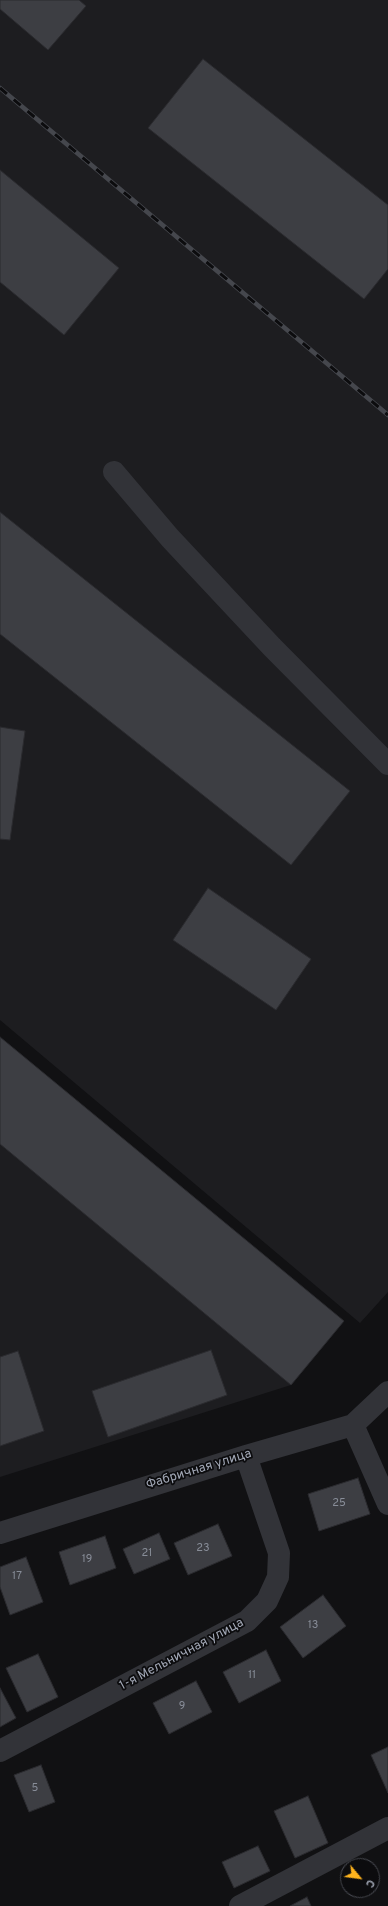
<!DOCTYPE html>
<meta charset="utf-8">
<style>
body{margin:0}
#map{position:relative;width:388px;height:1906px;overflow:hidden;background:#111113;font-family:Overpass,sans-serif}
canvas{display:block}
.north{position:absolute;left:340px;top:1858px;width:40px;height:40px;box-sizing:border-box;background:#0c0c0e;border:1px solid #484a51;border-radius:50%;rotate:119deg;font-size:11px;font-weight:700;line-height:16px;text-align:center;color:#a1a7b5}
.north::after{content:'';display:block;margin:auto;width:14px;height:18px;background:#ffb41d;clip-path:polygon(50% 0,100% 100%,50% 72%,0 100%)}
</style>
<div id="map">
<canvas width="388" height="1906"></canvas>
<div class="north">С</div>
</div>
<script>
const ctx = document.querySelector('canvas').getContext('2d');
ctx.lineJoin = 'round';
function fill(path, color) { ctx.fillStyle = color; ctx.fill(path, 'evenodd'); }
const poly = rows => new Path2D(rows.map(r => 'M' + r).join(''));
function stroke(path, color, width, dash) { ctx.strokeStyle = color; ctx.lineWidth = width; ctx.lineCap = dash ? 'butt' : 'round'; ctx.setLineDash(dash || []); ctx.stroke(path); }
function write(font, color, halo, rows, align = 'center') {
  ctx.font = font + ' Overpass,sans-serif'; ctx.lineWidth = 3.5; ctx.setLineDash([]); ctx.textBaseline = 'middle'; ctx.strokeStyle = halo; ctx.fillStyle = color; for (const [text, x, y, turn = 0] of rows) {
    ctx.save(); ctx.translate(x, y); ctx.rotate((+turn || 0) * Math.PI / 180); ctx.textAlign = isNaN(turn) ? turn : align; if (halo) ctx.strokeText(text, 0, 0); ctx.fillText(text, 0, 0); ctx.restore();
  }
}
const built = poly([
 [0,0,388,0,388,1292,360,1323,0,1020],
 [0,1037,344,1321,291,1385,0,1477]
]);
const building = poly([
 [0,0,79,0,86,6,48,50,0,9,0,0],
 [203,59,388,205,388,269,364,299,148,128,203,59],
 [0,170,119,268,64,335,0,282,0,170],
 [0,512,350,791,291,865,0,634,0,512],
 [0,727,25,731,10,840,0,839,0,727],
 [208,888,311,959,276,1010,173,940,208,888],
 [0,1037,344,1321,291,1385,0,1144,0,1037],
 [211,1350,227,1395,108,1437,92,1391,211,1350],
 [18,1351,44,1431,0,1446,0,1357,18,1351],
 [358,1478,370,1514,319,1531,308,1494,358,1478],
 [218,1524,232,1556,188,1575,174,1543,218,1524],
 [159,1533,170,1559,134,1574,123,1549,159,1533],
 [105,1536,116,1568,70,1585,59,1552,105,1536],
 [26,1557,43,1602,10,1615,0,1587,0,1567,26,1557],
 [323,1595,346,1626,303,1658,280,1627,323,1595],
 [266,1650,281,1681,239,1703,223,1672,266,1650],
 [38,1654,58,1697,27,1712,6,1668,38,1654],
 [196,1681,212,1712,169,1734,153,1703,196,1681],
 [0,1688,16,1718,0,1727,0,1688],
 [388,1747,388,1793,371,1755,388,1747],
 [41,1765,55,1802,29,1812,14,1775,41,1765],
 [308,1796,328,1843,295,1858,274,1811,308,1796],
 [258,1846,270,1871,234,1888,222,1862,258,1846],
 [307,1897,311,1906,290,1906,307,1897]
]);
const minor = poly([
 [114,472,170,538,272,647,388,764],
 [353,1425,388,1504],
 [0,1533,246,1456,353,1425,388,1392],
 [0,1751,247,1621,267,1601,278,1577,279,1553,246,1456],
 [240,1906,388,1828]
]);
const rail = poly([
 [0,88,388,415]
]);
const numberNames = [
 ["25",339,1504],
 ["23",203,1549],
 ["21",147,1554],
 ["19",87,1560],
 ["17",17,1577],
 ["13",313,1626],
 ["11",252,1676],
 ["9",182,1707],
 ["5",35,1789]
];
const streetNames = [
 ["Фабричная улица",199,1470,-17],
 ["1-я Мельничная улица",182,1655,-28]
];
fill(built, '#1d1d20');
fill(building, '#3d3e43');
stroke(building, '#2b2b2f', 1);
stroke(minor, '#323338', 22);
stroke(rail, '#45474d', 4.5);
stroke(rail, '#0c0c0e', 3, [9]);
write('11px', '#888d98', null, numberNames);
write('13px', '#a1a7b5', '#0c0c0e', streetNames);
</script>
